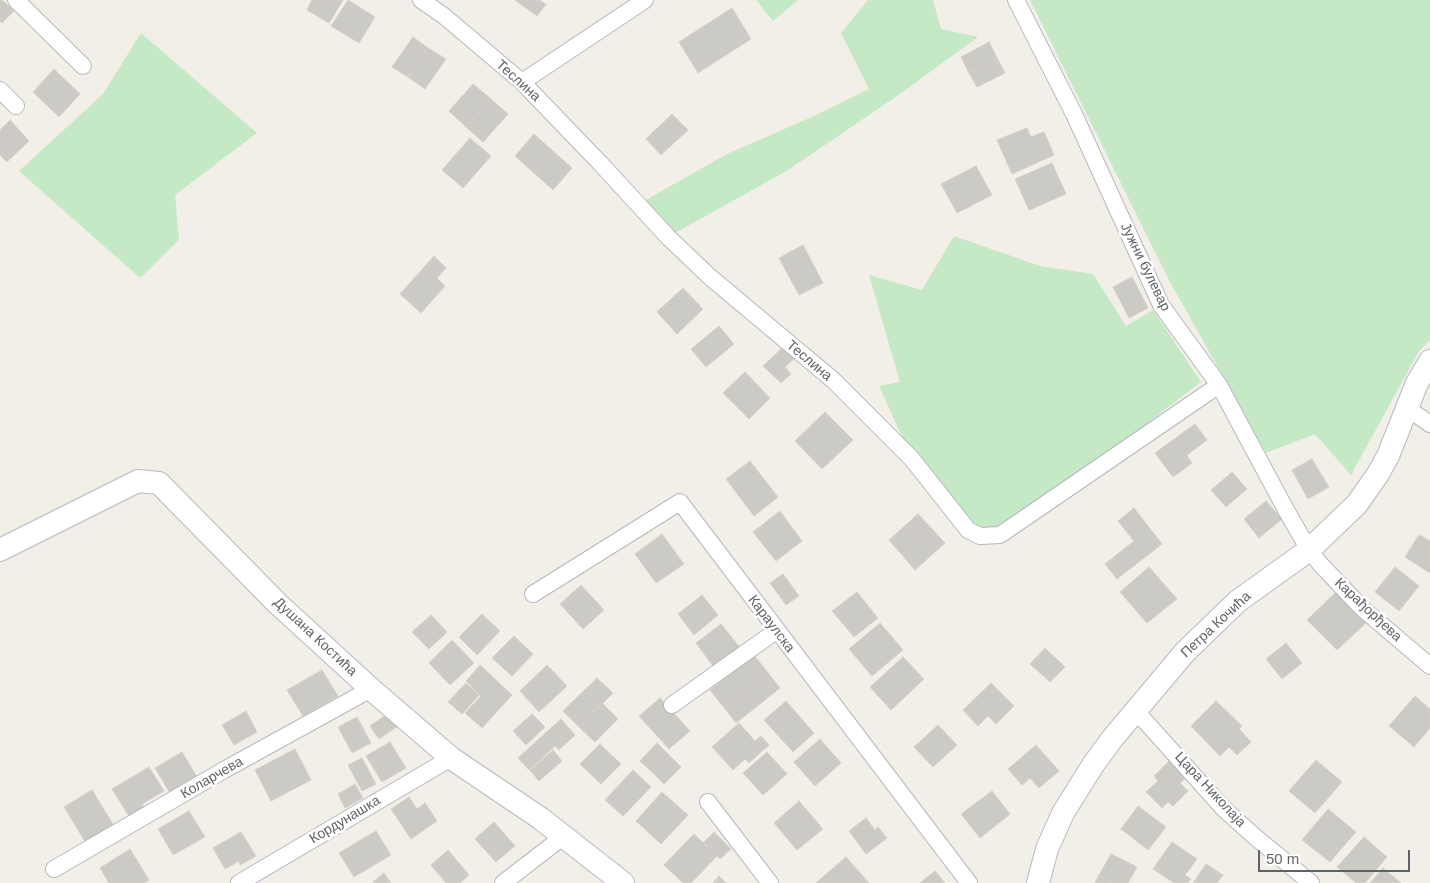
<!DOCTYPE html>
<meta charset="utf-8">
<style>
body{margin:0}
#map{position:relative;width:1430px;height:883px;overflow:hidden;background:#f1efe8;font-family:Helvetica,sans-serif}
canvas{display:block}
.scale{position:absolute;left:1258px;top:850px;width:152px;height:22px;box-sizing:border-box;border:2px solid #5f6368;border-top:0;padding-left:6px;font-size:15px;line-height:18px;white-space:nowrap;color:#5f6368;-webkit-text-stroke:4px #fff;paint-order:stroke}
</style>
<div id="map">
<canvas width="1430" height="883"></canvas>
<div class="scale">50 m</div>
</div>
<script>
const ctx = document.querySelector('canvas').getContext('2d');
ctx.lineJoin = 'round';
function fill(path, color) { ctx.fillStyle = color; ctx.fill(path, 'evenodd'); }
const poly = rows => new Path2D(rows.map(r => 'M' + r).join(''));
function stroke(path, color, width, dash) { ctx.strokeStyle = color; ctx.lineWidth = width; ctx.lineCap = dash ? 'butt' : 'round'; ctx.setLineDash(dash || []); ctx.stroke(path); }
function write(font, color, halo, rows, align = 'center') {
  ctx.font = font + ' Helvetica,sans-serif'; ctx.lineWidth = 5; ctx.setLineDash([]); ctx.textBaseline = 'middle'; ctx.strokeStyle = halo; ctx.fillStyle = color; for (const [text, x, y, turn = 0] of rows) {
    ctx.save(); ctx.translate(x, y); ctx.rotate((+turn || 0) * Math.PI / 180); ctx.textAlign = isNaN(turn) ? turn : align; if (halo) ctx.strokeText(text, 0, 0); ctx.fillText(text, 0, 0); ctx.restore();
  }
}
const green = poly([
 [756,0,798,0,773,21],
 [868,0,933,0,941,29,978,37,897,96,788,170,668,237,637,205,727,154,812,117,869,89,841,33],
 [1030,0,1430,0,1430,340,1419,351,1351,475,1315,434,1266,453,1169,280],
 [141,33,257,133,175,195,179,240,140,278,19,171,103,94],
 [954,236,1040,266,1093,274,1126,326,1153,310,1201,382,1000,535,980,536,912,459,879,386,900,382,869,275,922,290]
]);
const building = poly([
 [0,0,2,0,14,11,2,23,0,21,0,0],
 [312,0,343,0,329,23,307,10,312,0],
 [348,0,375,17,359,43,331,26,348,0],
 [515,0,539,0,546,4,537,16,515,0],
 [732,8,751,39,698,73,679,42,732,8],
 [413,37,428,48,408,77,392,67,413,37],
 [989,42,997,58,969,73,961,57,989,42],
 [428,48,446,59,425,89,408,77,428,48],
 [997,58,1005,73,977,87,969,73,997,58],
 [54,69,80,94,59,117,33,92,54,69],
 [473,84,491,99,466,127,449,111,473,84],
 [491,99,508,114,483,142,466,127,491,99],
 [672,114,688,130,661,155,646,139,672,114],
 [10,120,29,141,7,162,0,155,0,130,10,120],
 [1027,128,1031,137,1044,132,1054,155,1012,174,997,140,1027,128],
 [534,134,553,151,534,173,515,156,534,134],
 [470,138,491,156,463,188,442,170,470,138],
 [553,151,572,168,553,190,534,173,553,151],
 [1052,163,1066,194,1029,210,1015,179,1052,163],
 [976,166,992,195,957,213,941,184,976,166],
 [803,245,823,283,799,295,779,258,803,245],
 [434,256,446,268,437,278,445,286,421,313,400,294,434,256],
 [1132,277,1148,308,1129,318,1113,287,1132,277],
 [683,288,703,309,677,334,657,312,683,288],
 [719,326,734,344,706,367,691,349,719,326],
 [784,346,795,358,785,367,791,374,781,383,763,366,784,346],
 [745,372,770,398,749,419,723,393,745,372],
 [825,412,853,440,822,469,795,441,825,412],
 [1195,424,1207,440,1187,455,1192,463,1173,477,1155,453,1195,424],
 [1312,459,1329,487,1308,499,1292,470,1312,459],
 [750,461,778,497,754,516,726,479,750,461],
 [1232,472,1247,489,1226,507,1211,490,1232,472],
 [1266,501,1282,519,1259,538,1244,519,1266,501],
 [1134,508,1162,544,1117,579,1105,564,1134,541,1118,521,1134,508],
 [780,511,802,541,776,561,753,532,780,511],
 [918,514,931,528,902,555,889,540,918,514],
 [931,528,945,543,915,570,902,555,931,528],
 [662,534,684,564,656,583,635,554,662,534],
 [1419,535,1430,541,1430,573,1405,557,1419,535],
 [1149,567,1177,599,1147,623,1120,592,1149,567],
 [1395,567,1419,586,1399,611,1375,592,1395,567],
 [783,574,799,596,786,605,770,583,783,574],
 [581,585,604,610,583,629,560,604,581,585],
 [857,592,878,618,854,637,832,611,857,592],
 [1336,592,1366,623,1337,650,1307,620,1336,592],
 [702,595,718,615,694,635,678,614,702,595],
 [482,614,500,631,477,655,459,637,482,614],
 [431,615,447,632,429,649,412,632,431,615],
 [880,623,903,650,872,676,849,649,880,623],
 [721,624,742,650,716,670,696,643,721,624],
 [514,636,533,654,512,676,492,658,514,636],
 [452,640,474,663,450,685,429,663,452,640],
 [1286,643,1302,663,1282,679,1266,659,1286,643],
 [1045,648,1065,667,1050,682,1030,664,1045,648],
 [754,655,769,674,725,709,710,690,754,655],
 [903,657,924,679,891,710,870,687,903,657],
 [480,665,512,695,482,728,465,713,481,696,466,681,480,665],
 [547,665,567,686,539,712,520,691,547,665],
 [322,670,338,696,303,716,287,690,322,670],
 [769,674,780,688,736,723,725,709,769,674],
 [597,678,613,693,579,727,563,711,597,678],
 [466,683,479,695,462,714,448,702,466,683],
 [991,683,1014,706,996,724,988,716,978,726,963,710,991,683],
 [1415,696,1430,709,1430,728,1414,747,1389,726,1415,696],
 [660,698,690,731,669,749,639,716,660,698],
 [786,701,814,733,793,752,764,720,786,701],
 [1216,701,1242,726,1239,729,1251,742,1237,755,1229,747,1220,756,1191,726,1216,701],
 [602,703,618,719,595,742,579,727,602,703],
 [246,711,257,732,234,745,222,725,246,711],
 [389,713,398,726,379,739,370,726,389,713],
 [532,714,545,727,526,745,513,731,532,714],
 [357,717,371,743,352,753,338,727,357,717],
 [561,719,575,735,559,750,555,746,529,770,518,758,561,719],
 [739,723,755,741,761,736,769,745,749,763,745,759,733,770,712,747,739,723],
 [938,725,957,745,933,767,914,747,938,725],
 [820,739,841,763,815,786,794,762,820,739],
 [390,742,406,768,382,782,366,756,390,742],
 [657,743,670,756,653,773,640,761,657,743],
 [600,744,621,764,601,784,580,764,600,744],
 [1036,745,1059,771,1039,788,1030,778,1022,785,1008,769,1036,745],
 [295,749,311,780,271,801,255,770,295,749],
 [553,750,562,761,539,781,530,770,553,750],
 [182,752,197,777,170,793,155,768,182,752],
 [767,752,787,774,763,795,743,773,767,752],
 [670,756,681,767,664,784,653,773,670,756],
 [362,758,376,784,362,791,348,765,362,758],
 [1171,759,1188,776,1180,783,1188,791,1173,806,1168,802,1162,808,1146,792,1158,781,1154,776,1171,759],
 [1316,760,1342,782,1315,813,1289,791,1316,760],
 [149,767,164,791,142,804,145,809,130,818,112,789,149,767],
 [633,770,651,787,623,816,605,800,633,770],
 [355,784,363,798,345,808,338,794,355,784],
 [92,790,114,826,86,843,64,807,92,790],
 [992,791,1010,814,980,838,961,814,992,791],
 [662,792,688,815,661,844,636,821,662,792],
 [409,797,417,809,425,803,437,821,411,839,391,809,409,797],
 [799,801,823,829,797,850,774,823,799,801],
 [1138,806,1166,827,1148,850,1121,829,1138,806],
 [1328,809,1356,832,1330,862,1302,840,1328,809],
 [189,811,205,837,173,855,158,829,189,811],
 [866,818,875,830,878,827,887,838,866,854,849,831,866,818],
 [494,822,515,846,496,862,475,839,494,822],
 [376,831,391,855,354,877,339,853,376,831],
 [241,832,256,856,240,865,239,861,225,869,213,848,241,832],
 [714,832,731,849,720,859,703,843,714,832],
 [694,834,717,856,691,883,683,883,664,865,694,834],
 [1364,837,1387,857,1365,883,1356,883,1337,867,1364,837],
 [1172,842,1197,859,1185,875,1191,879,1188,883,1174,883,1153,869,1172,842],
 [130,849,149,880,144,883,109,883,100,868,130,849],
 [448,850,469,875,460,883,446,883,431,865,448,850],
 [1111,854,1137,867,1128,883,1113,883,1099,875,1111,854],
 [846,857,869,883,816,883,846,857],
 [1206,864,1223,875,1217,883,1193,883,1206,864],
 [1383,868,1401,883,1370,883,1383,868],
 [935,871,945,883,920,883,935,871],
 [384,873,391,883,374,883,373,882,384,873],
 [1099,875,1113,883,1095,883,1099,875],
 [719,876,726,883,713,883,719,876]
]);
const street = poly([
 [16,0,83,66],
 [421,0,444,16,522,82,600,163,668,237,710,277,833,380,912,459,968,530,980,536,1000,535,1219,385],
 [1016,0,1074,114,1161,305,1219,385,1286,510,1309,550,1322,566,1363,609,1430,666],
 [522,82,645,0],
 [0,90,16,106],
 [1407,408,1430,424],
 [533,594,680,502,969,883],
 [672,705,776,631],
 [1136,711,1223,808,1254,836,1311,883],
 [708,802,770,883],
 [54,869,224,770,371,689],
 [239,883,451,758],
 [503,883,564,836]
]);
const secondary = poly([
 [0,550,138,481,159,483,278,604,371,689,451,758,540,818,623,883],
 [1038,883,1047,849,1063,813,1093,765,1112,739,1185,652,1238,601,1309,550,1357,504,1378,474,1388,456,1417,383,1430,361]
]);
const streetNames = [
 ["Теслина",518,81,42],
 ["Јужни булевар",1145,267,64],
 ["Теслина",809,361,40],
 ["Карађорђева",1368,610,43],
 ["Караулска",771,624,53],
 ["Петра Кочића",1216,625,-43],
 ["Душана Костића",315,637,43],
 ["Коларчева",212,778,-30],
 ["Цара Николаја",1210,790,47],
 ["Кордунашка",345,820,-31]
];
fill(green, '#c5e8c5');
fill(building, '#cccac5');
stroke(building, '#d6d1c6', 1);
stroke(street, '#b5b8bc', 18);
stroke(secondary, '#b6babf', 24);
stroke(street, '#fff', 16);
stroke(secondary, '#fff', 22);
write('14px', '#5f6368', '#fff', streetNames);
</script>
